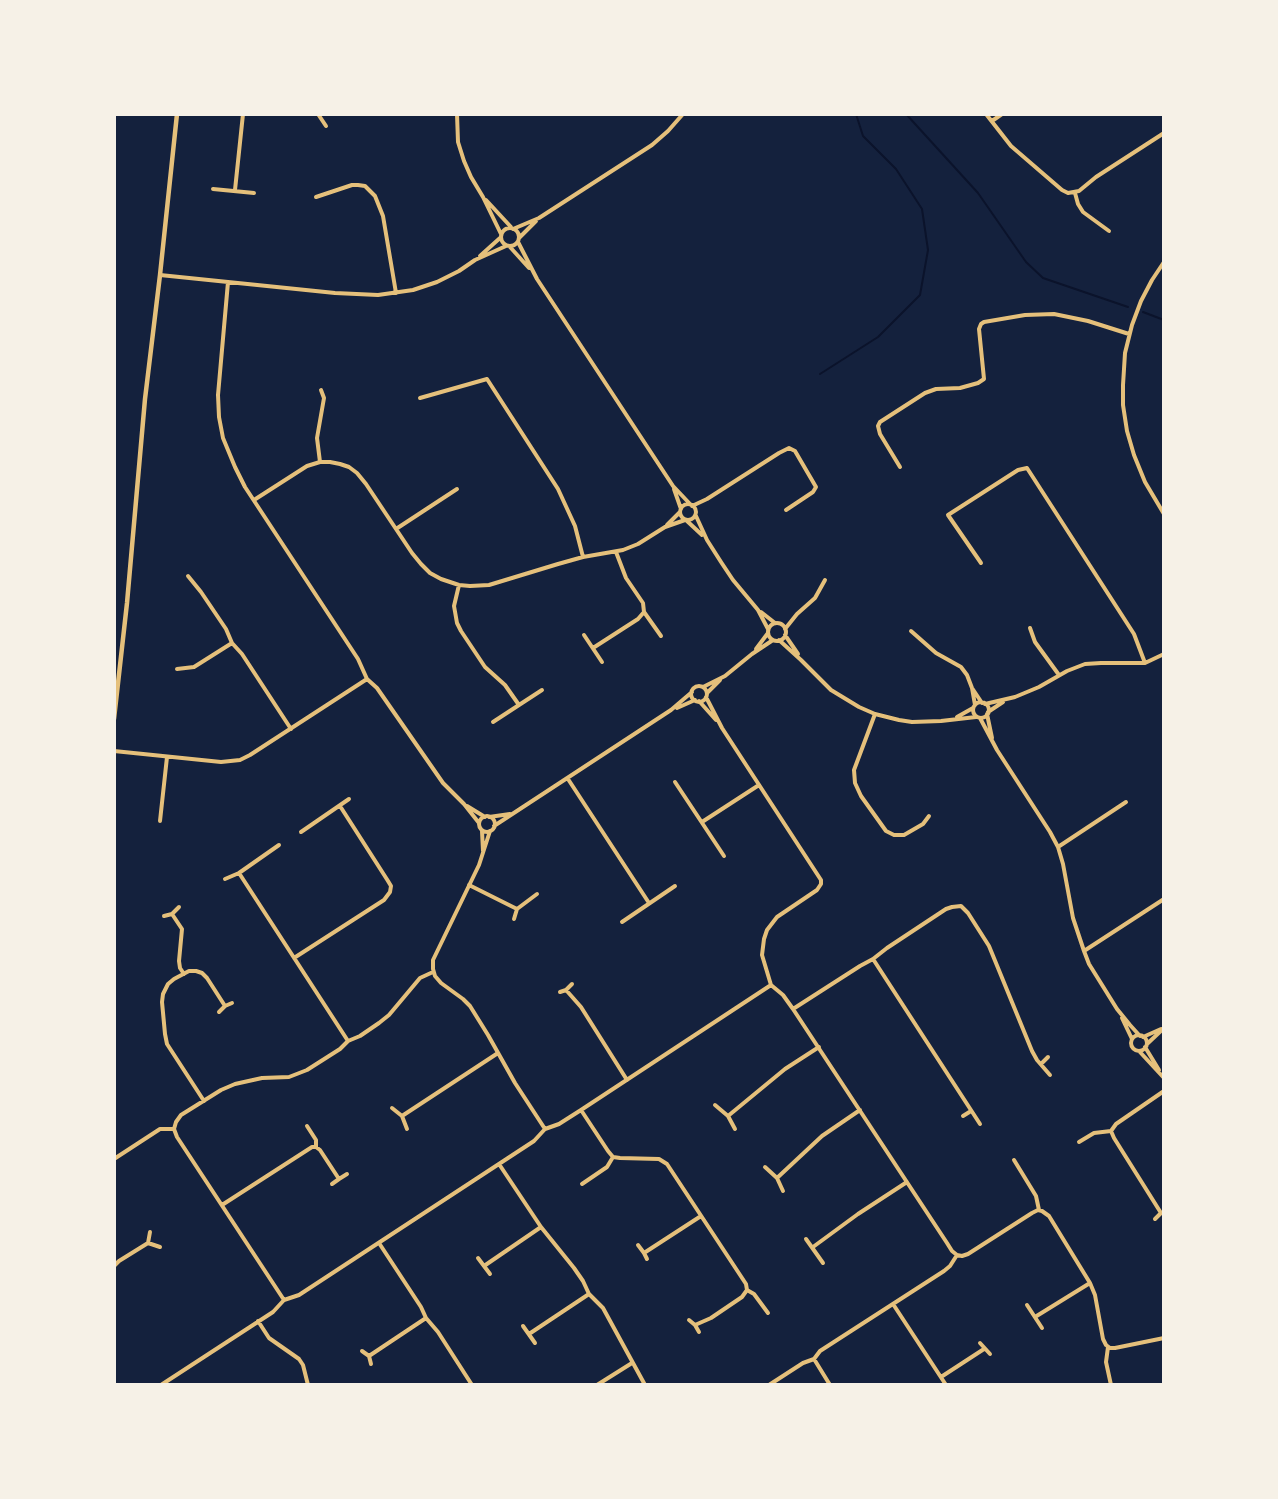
<!DOCTYPE html>
<style>
body{margin:0}
#map{position:relative;width:1278px;height:1499px;overflow:hidden;background:#14213d;font-family:Ubuntu,sans-serif}
canvas{display:block}
.frame{position:absolute;inset:0;border:116px solid #f6f1e7;pointer-events:none}
</style>
<div id="map">
<canvas width="1278" height="1499"></canvas>
<div class="frame"></div>
</div>
<script>
const ctx = document.querySelector('canvas').getContext('2d');
ctx.lineJoin = 'round';
const poly = rows => new Path2D(rows.map(r => 'M' + r).join(''));
function stroke(path, color, width, dash) { ctx.strokeStyle = color; ctx.lineWidth = width; ctx.lineCap = dash ? 'butt' : 'round'; ctx.setLineDash(dash || []); ctx.stroke(path); }
const stream = poly([
 [906,114,978,193,1026,262,1043,278,1128,307],
 [1143,312,1164,320],
 [820,374,878,337,920,295,928,250,922,209,896,169,863,136,856,114]
]);
const minor = poly([
 [318,114,326,126],
 [457,114,458,142,464,161,471,177,483,197,501,234],
 [986,114,1011,146,1062,190,1068,193,1079,191,1096,177,1164,133],
 [992,121,1002,114],
 [213,189,254,193],
 [235,190,243,114],
 [1075,193,1078,204,1083,212,1109,231],
 [316,197,352,185,358,185,365,186,375,196,383,216,396,293],
 [486,200,511,227],
 '501 237a9 9 0 1 1 18 0a9 9 0 1 1-18 0Z',
 [513,229,539,218,652,145,668,131,683,114],
 [519,238,536,221],
 [518,242,537,279,673,486,690,504],
 [510,247,529,268],
 [480,256,500,238],
 [1164,262,1152,280,1141,301,1132,325,1125,353,1123,385,1123,405,1127,431,1134,455,1145,482,1164,514],
 [160,275,335,293,378,295,413,290,437,282,459,271,475,260,506,246],
 [228,282,218,395,219,417,223,438,235,467,245,487,358,659,367,679,377,688,443,783,464,804,479,823],
 [420,398,487,379,558,489,575,526,583,557],
 [320,462,317,438,324,398,321,390],
 [900,467,880,434,878,426,880,422,925,393,936,389,960,388,978,383,984,379,979,329,981,324,984,322,1025,315,1054,314,1088,321,1129,334],
 [674,489,681,509],
 [254,500,307,466,320,462,330,462,340,464,349,467,357,473,366,484,412,553,421,564,430,573,441,579,459,585,470,586,489,585,558,564,583,557,623,550,638,544,665,527,685,520],
 '680 512a8 8 0 1 1 16 0a8 8 0 1 1-16 0Z',
 [692,506,707,499,779,453,789,448,795,451,816,487,813,492,786,510],
 [696,516,707,540,721,562,733,580,758,610,768,629],
 [687,521,702,535],
 [667,525,680,512],
 [396,529,457,489],
 [616,552,626,578,643,603,644,612,661,636],
 [981,563,948,515,1018,470,1027,468,1134,634,1145,663],
 [188,576,201,592,226,629,232,643,242,654,291,729],
 [459,585,454,606,457,623,461,631,485,667,505,685,519,705,542,690],
 [761,612,775,623],
 '768 632a9 9 0 1 1 18 0a9 9 0 1 1-18 0Z',
 [1030,628,1035,642,1059,675],
 [785,629,797,614,815,598,825,580],
 [911,631,936,653,961,667,967,675,972,688,982,703],
 [584,635,602,662],
 [785,635,798,654],
 [779,640,801,660,831,690,859,707,875,714,899,720,912,722,941,721,976,717],
 [593,648,638,619,644,612],
 [756,649,768,633],
 [177,669,194,667,232,643],
 '691 694a8 8 0 1 1 16 0a8 8 0 1 1-16 0Z',
 [703,687,725,676,752,654,773,640],
 [972,688,975,705],
 [707,693,720,680],
 [706,697,722,728,821,880,821,884,817,890,777,917,767,930,764,939,762,955,771,985],
 [699,701,716,720],
 '973 710a8 8 0 1 1 16 0a8 8 0 1 1-16 0Z',
 [985,704,1015,697,1039,687,1067,671,1085,664,1101,663,1145,663,1164,654],
 [677,708,695,700],
 [988,712,1003,702],
 [875,714,854,770,855,783,861,796,886,831,894,835,904,835,923,824,929,816],
 [987,714,992,738],
 [957,717,973,708],
 [980,718,997,750,1050,832,1058,847,1063,864,1073,918,1084,951,1089,964,1117,1009,1130,1025,1140,1036],
 [493,722,519,705],
 [114,751,221,762,240,760,250,755,367,679],
 [568,779,649,903],
 [675,782,724,856],
 [467,806,485,817],
 '479 824a8 8 0 1 1 16 0a8 8 0 1 1-16 0Z',
 [489,817,510,814],
 [160,821,167,757],
 [702,822,759,785],
 [494,826,671,710,692,692],
 [482,831,483,851],
 [490,831,479,865,433,960,433,969,435,976,441,983,463,999,470,1006,488,1035,515,1083,545,1129],
 [301,832,349,799],
 [1058,847,1126,802],
 [239,873,348,1041],
 [225,879,239,873,279,845],
 [469,885,517,909],
 [172,914,182,929,179,961,180,968,184,974],
 [164,916,172,914,179,907],
 [514,919,517,909,537,894],
 [622,922,675,886],
 [1084,951,1164,899],
 [294,958,384,900,390,892,391,886,388,881,340,806],
 [873,959,980,1124],
 [771,985,783,995,793,1009,947,1243,952,1251,957,1255],
 [566,990,572,984],
 [560,992,566,990,581,1007,627,1080],
 [793,1009,860,966,873,959,887,948,946,909,952,907,961,906,968,913,989,946,1032,1051,1037,1060,1050,1075],
 [219,1012,225,1006,232,1003],
 [1122,1018,1132,1039],
 '1131 1043a8 8 0 1 1 16 0a8 8 0 1 1-16 0Z',
 [1143,1037,1161,1029],
 [1147,1044,1164,1028],
 [1145,1047,1159,1070],
 [1139,1051,1164,1078],
 [1041,1064,1048,1057],
 [1164,1091,1116,1124,1111,1131,1114,1138,1161,1213,1164,1213],
 [204,1101,167,1044,165,1034,162,1002,163,994,168,984,174,979,189,971,196,971,202,973,207,978,225,1006],
 [715,1105,728,1116,735,1129],
 [392,1108,402,1116,407,1129],
 [581,1110,608,1151,613,1157,620,1158,659,1159,667,1164,746,1284,747,1290,742,1297,711,1318,695,1325],
 [402,1116,498,1053],
 [728,1116,785,1069,819,1047],
 [963,1116,971,1111],
 [307,1126,316,1140,316,1147],
 [1079,1142,1094,1133,1111,1131],
 [114,1159,160,1129,174,1129],
 [1014,1160,1036,1196,1039,1210],
 [499,1164,541,1227,574,1268,583,1281,589,1294,603,1308,645,1385],
 [765,1167,777,1178,783,1191],
 [777,1178,822,1136,860,1110],
 [339,1179,347,1174],
 [582,1184,607,1167,613,1157],
 [222,1205,312,1147,316,1147,320,1150,339,1179,332,1184],
 [1155,1219,1161,1213],
 [150,1232,148,1243,160,1247],
 [806,1239,823,1263],
 [379,1243,421,1307,426,1318,438,1332,472,1385],
 [638,1245,644,1253,701,1216],
 [813,1247,858,1214,907,1182],
 [644,1253,647,1259],
 [957,1255,962,1256,968,1254,1032,1213,1038,1210,1042,1211,1049,1216,1090,1283,1095,1295,1103,1339,1106,1345,1110,1348,1115,1348,1164,1338],
 [478,1258,490,1274],
 [114,1266,119,1261,148,1243],
 [484,1266,541,1227],
 [747,1290,754,1294,768,1313],
 [284,1300,177,1137,174,1129,176,1122,181,1115,221,1090,235,1084,262,1078,289,1077,307,1070,340,1049,348,1041,360,1036,379,1023,389,1015,420,978,433,972],
 [893,1304,946,1385],
 [1027,1305,1042,1328],
 [1035,1317,1090,1283],
 [689,1320,695,1325,699,1332],
 [258,1321,269,1338,299,1359,303,1365,308,1385],
 [523,1326,535,1343],
 [529,1334,589,1294],
 [980,1343,990,1354],
 [1108,1347,1106,1362,1111,1385],
 [362,1351,369,1356,371,1364],
 [369,1356,426,1318],
 [814,1359,830,1385],
 [941,1377,984,1349],
 [161,1385,273,1312,284,1300,299,1295,534,1141,545,1129,559,1124,581,1110,771,985],
 [597,1385,632,1363],
 [769,1385,803,1363,814,1359,820,1351,944,1271,950,1266,957,1255]
]);
const secondary = poly([
 [114,719,127,603,145,399,160,275,177,114]
]);
stroke(stream, '#0b132b', 2);
stroke(minor, '#e5c07b', 4);
stroke(secondary, '#e5c07b', 4.5);
</script>
